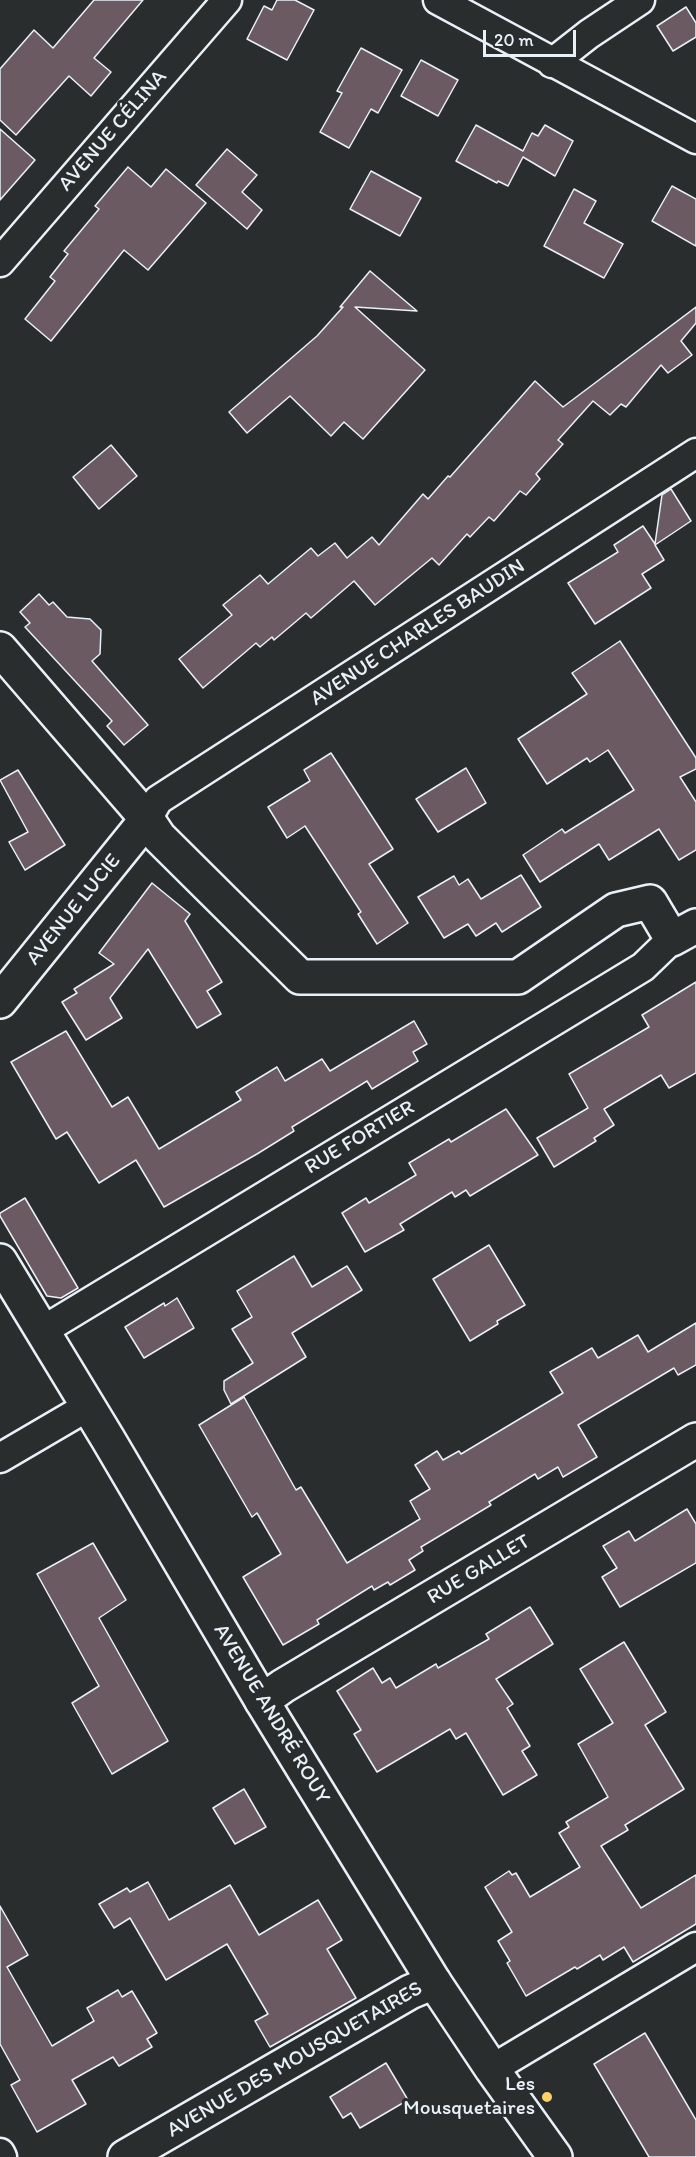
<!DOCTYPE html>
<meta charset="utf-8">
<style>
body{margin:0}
#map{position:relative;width:696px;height:2157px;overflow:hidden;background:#2a2d2e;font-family:Itim,sans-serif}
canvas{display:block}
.scale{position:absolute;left:483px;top:30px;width:93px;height:27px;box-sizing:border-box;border:3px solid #e8f1f8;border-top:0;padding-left:8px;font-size:18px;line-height:21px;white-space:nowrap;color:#e8f1f8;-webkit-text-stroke:4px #2a2d2e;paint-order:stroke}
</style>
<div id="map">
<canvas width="696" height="2157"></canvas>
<div class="scale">20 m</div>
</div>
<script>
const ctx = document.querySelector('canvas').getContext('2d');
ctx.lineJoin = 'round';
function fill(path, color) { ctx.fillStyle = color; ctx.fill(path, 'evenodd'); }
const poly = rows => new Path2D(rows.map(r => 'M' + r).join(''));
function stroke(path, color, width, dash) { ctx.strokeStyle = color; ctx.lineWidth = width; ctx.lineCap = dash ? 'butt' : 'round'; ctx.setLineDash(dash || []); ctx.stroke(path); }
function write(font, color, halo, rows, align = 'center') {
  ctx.font = font + ' Itim,sans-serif'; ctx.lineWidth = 6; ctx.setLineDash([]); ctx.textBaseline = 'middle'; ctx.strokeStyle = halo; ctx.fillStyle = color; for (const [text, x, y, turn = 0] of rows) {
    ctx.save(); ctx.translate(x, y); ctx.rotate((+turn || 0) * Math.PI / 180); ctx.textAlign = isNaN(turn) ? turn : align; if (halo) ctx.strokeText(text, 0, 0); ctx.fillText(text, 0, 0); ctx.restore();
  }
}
const building = poly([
 [94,0,143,0,94,58,111,72,91,96,69,76,16,135,0,120,0,69,34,30,53,48,94,0],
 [277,0,295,0,314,10,287,60,247,39,264,6,272,10,277,0],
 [686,7,696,23,696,37,673,51,657,26,686,7],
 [361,48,402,70,378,113,371,109,349,148,320,132,342,93,337,91,361,48],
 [421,60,458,80,438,116,401,96,421,60],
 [476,125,523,151,532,133,538,136,545,125,573,141,555,176,523,157,508,186,498,181,497,183,456,161,476,125],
 [0,129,35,160,0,200,0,129],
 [227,149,257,175,242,192,262,210,247,229,196,185,227,149],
 [128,167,151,187,166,169,206,203,148,270,124,250,51,341,25,319,55,281,50,277,68,254,64,251,99,209,95,206,128,167],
 [371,171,421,198,400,236,350,209,371,171],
 [672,186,696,199,696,246,652,221,672,186],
 [574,189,596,201,584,223,623,244,604,278,544,246,574,189],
 [370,271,417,311,355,307,425,370,363,439,344,422,331,436,290,396,247,433,229,412,317,336,343,307,340,307,370,271],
 [696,307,696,323,681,341,692,355,668,373,661,365,626,407,621,404,610,415,593,401,558,440,563,444,536,474,540,479,526,495,520,491,494,521,489,517,470,537,467,534,439,565,432,558,375,605,354,581,311,618,306,613,274,640,272,637,260,647,256,643,203,688,179,659,232,615,223,605,260,575,268,584,311,548,318,556,335,543,347,558,372,537,379,545,423,494,428,499,448,476,450,477,535,381,563,407,696,307],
 [111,445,137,476,99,509,73,477,111,445],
 [671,489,691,521,655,545,664,560,642,574,651,588,595,624,568,583,618,552,614,545,643,526,655,544,662,495,671,489],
 [39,594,49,605,53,602,67,617,90,619,101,630,100,654,92,661,148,725,124,745,107,726,112,721,25,627,30,623,20,612,39,594],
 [620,641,696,758,696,769,680,777,696,802,696,850,679,860,659,829,609,860,599,844,540,882,523,855,562,829,565,833,634,790,608,750,590,762,587,758,547,784,518,739,587,694,572,673,620,641],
 [331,753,393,849,369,864,408,923,377,944,358,914,361,912,305,826,287,838,268,807,310,781,304,770,331,753],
 [466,768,486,803,438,832,416,799,466,768],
 [18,770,65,845,25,870,9,842,28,832,0,780,18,770],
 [521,875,541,907,502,932,496,923,476,936,468,924,444,938,418,897,454,876,459,885,468,879,481,899,521,875],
 [152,883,190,914,185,921,222,982,207,991,221,1014,197,1028,148,949,110,998,122,1018,86,1040,62,1002,77,993,74,989,114,964,99,953,152,883],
 [696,982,696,1073,669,1088,661,1075,604,1109,614,1125,594,1138,596,1141,554,1167,537,1138,588,1108,569,1074,649,1027,642,1015,696,982],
 [414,1021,427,1044,413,1052,418,1061,372,1089,367,1081,292,1127,294,1131,257,1154,164,1207,136,1160,99,1183,67,1132,56,1139,11,1062,66,1031,112,1107,128,1097,159,1149,241,1100,236,1092,277,1067,285,1081,322,1059,330,1071,414,1021],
 [506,1109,538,1155,470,1196,466,1190,455,1197,452,1192,400,1224,404,1230,365,1252,342,1213,366,1198,369,1203,416,1175,409,1163,449,1139,451,1142,506,1109],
 [25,1198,78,1288,61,1298,47,1296,0,1216,0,1213,25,1198],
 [489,1245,525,1305,497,1321,498,1324,470,1341,433,1279,489,1245],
 [294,1256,312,1287,347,1266,362,1290,292,1333,306,1357,231,1404,224,1390,224,1381,253,1363,232,1329,252,1317,237,1291,294,1256],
 [177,1298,194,1328,144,1358,125,1327,164,1303,165,1306,177,1298],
 [696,1323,696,1365,678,1375,674,1368,578,1425,597,1457,563,1477,558,1467,538,1479,535,1474,489,1502,491,1505,421,1547,423,1551,409,1560,415,1570,390,1585,388,1582,374,1590,372,1586,317,1620,319,1624,283,1645,243,1577,281,1554,257,1513,252,1517,199,1425,244,1397,296,1490,301,1487,347,1563,420,1519,410,1501,430,1489,415,1465,437,1451,443,1460,459,1451,461,1454,563,1393,550,1372,592,1348,598,1358,638,1335,648,1352,696,1323],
 [687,1509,696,1524,696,1563,620,1607,602,1577,617,1568,603,1546,629,1531,635,1541,687,1509],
 [93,1543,126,1600,99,1618,168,1741,112,1774,72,1703,99,1686,37,1574,93,1543],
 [530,1607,553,1644,496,1679,513,1704,507,1708,530,1746,522,1751,537,1775,503,1795,466,1733,456,1739,450,1729,377,1772,354,1734,361,1730,337,1691,373,1668,382,1683,390,1678,396,1688,436,1664,438,1668,489,1639,486,1634,530,1607],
 [624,1642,666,1712,645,1725,684,1789,625,1825,628,1830,601,1846,641,1908,696,1875,696,1924,633,1962,624,1947,603,1960,600,1955,577,1969,575,1967,526,1996,507,1963,510,1961,498,1941,512,1932,485,1887,509,1871,512,1875,516,1873,530,1897,580,1867,559,1833,569,1827,566,1822,608,1797,578,1744,613,1723,580,1669,624,1642],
 [244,1789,266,1827,235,1844,213,1808,244,1789],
 [148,1882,169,1920,230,1885,259,1935,318,1900,342,1940,327,1949,356,1998,270,2047,255,2021,268,2014,227,1944,166,1980,130,1918,114,1928,99,1904,127,1888,130,1892,148,1882],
 [0,1906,28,1955,7,1967,52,2046,94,2021,87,2008,118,1990,122,1997,132,1991,157,2033,147,2039,152,2047,119,2066,113,2057,72,2080,86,2104,37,2132,11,2085,20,2080,0,2044,0,1906],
 [645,2033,696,2120,696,2157,649,2157,594,2064,645,2033],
 [386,2063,408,2100,360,2128,351,2113,343,2118,330,2097,386,2063]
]);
const minor = poly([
 [438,0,696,139],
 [552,63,589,34,640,0],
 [0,262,227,0],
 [147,819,158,800,696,453],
 [42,1331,643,967,672,939],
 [0,1458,87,1407],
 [492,2069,696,1947],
 [0,2153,2,2157]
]);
const tertiary = poly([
 [0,649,147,819,159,837,300,977,518,977,616,910,650,902,672,939,696,926],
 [0,1001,147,819],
 [262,1701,283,1686,696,1440],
 [125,2157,410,1992,434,1982]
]);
const secondary = poly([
 [0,1261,108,1439,262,1701,434,1982,492,2069,555,2157]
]);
const markers = [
 [547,2097,6,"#ffd166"]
];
const streetNames = [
 ["AVENUE CÉLINA",113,131,-49],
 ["AVENUE CHARLES BAUDIN",418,633,-33],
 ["AVENUE LUCIE",74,910,-51],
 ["RUE FORTIER",360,1138,-31],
 ["RUE GALLET",479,1570,-31],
 ["AVENUE ANDRÉ ROUY",271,1714,59],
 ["AVENUE DES MOUSQUETAIRES",295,2060,-30]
];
const poiNames = [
 ["Les",535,2085],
 ["Mousquetaires",535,2109]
];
fill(building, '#6b5a62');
stroke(building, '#e8f1f8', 1.5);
stroke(minor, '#e8f1f8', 33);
stroke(tertiary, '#e8f1f8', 38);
stroke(secondary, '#e8f1f8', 38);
stroke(minor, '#2a2d2e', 28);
stroke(tertiary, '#2a2d2e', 33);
stroke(secondary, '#2a2d2e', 33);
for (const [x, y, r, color] of markers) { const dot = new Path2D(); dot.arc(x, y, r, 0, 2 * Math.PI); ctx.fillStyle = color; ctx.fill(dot); stroke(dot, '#2a2d2e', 2); }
write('21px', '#e8f1f8', '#2a2d2e', streetNames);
write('21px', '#e8f1f8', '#2a2d2e', poiNames, 'right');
</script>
